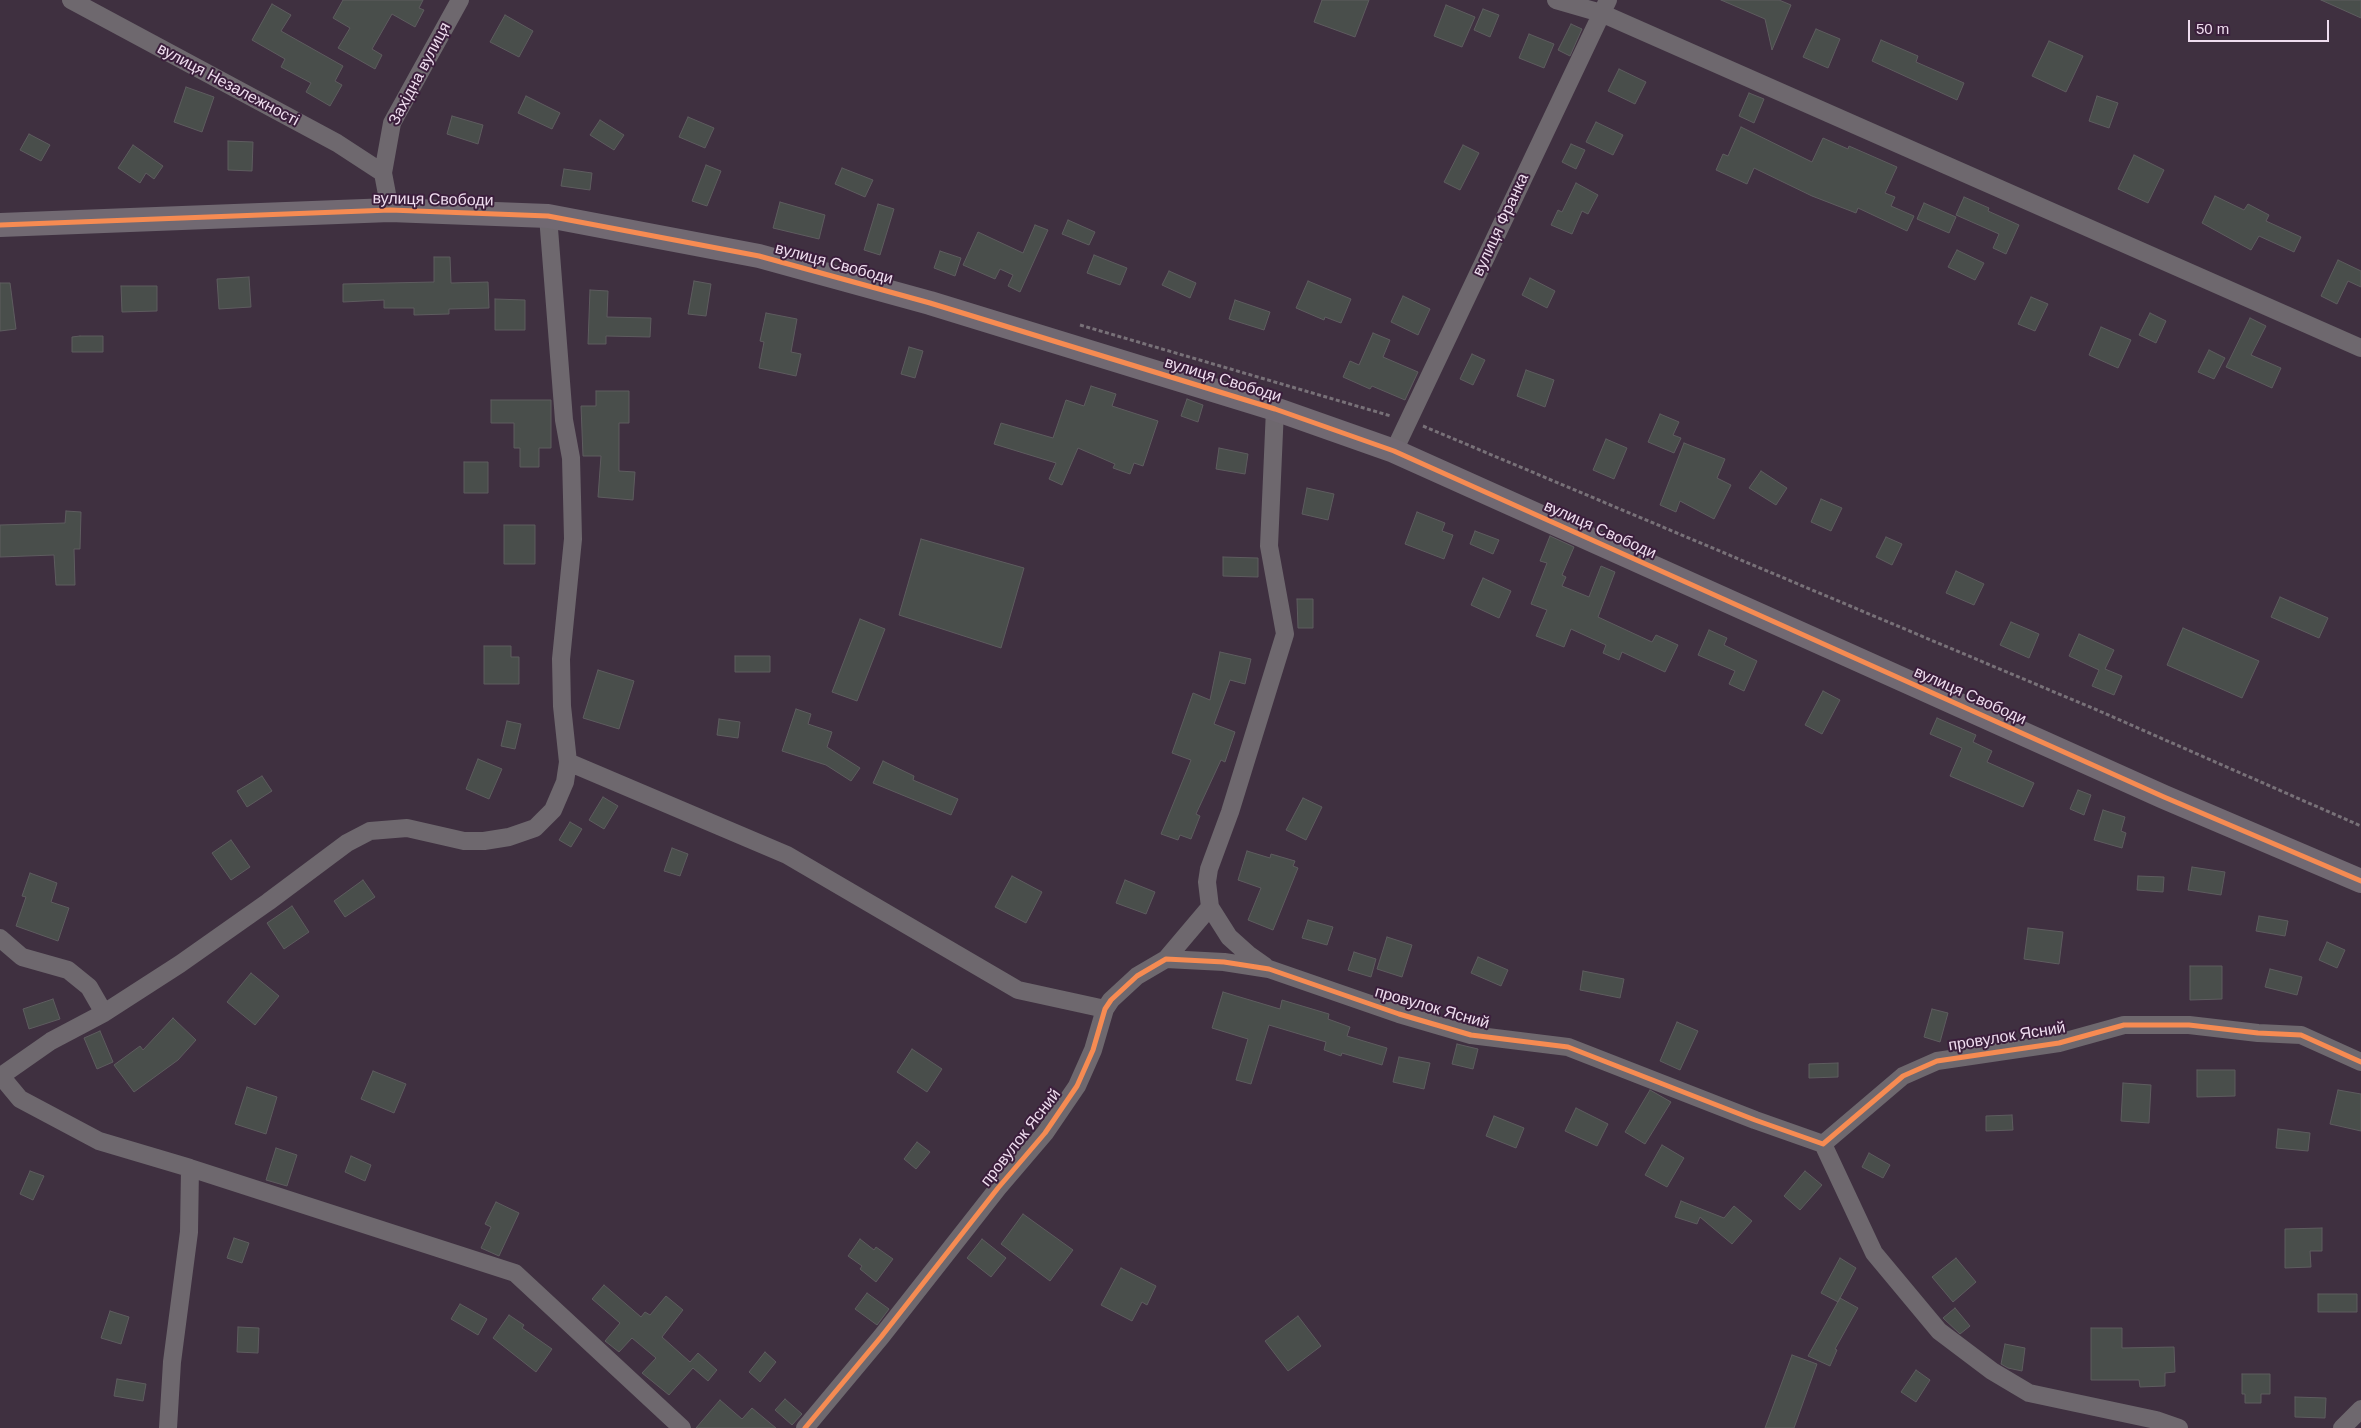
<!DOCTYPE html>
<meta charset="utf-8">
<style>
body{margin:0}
#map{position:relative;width:2361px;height:1428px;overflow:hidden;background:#3f3040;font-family:Arial,sans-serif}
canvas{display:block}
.scale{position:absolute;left:2188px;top:20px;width:141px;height:22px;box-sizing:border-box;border:2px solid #efddef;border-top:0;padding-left:6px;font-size:15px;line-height:18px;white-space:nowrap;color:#efddef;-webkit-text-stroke:4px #3b1f3c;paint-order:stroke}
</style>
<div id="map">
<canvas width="2361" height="1428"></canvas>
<div class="scale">50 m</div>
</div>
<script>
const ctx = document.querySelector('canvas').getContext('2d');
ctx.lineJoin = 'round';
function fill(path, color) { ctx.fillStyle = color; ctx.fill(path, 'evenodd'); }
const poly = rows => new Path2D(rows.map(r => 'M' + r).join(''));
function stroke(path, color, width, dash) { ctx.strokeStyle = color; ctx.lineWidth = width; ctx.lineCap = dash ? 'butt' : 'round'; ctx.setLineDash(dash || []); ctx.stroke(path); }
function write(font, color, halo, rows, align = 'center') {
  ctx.font = font + ' Arial,sans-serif'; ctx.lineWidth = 4; ctx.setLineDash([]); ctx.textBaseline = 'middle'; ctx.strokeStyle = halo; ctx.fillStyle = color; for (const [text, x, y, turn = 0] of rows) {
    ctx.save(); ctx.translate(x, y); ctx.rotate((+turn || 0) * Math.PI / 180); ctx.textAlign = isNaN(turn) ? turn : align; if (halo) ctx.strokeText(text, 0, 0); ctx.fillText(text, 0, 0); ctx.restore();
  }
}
const building = poly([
 [343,0,423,0,419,8,424,10,415,27,392,14,372,49,382,55,375,69,338,48,350,28,333,18,343,0],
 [1322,0,1369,0,1355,37,1314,22,1322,0],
 [1721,0,1779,0,1791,5,1772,50,1765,19,1721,0],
 [2321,0,2361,0,2361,18,2321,0],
 [272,4,291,15,281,31,343,66,335,81,342,85,330,106,306,92,311,83,281,67,285,59,252,40,272,4],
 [1446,5,1475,17,1462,47,1434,36,1446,5],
 [1483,9,1499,15,1490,37,1474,30,1483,9],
 [505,15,533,31,519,57,490,42,505,15],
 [1571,24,1582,29,1570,56,1558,50,1571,24],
 [1816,29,1840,39,1828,68,1803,57,1816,29],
 [1529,34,1554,44,1544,68,1519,58,1529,34],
 [1881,40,1918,56,1916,62,1964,83,1957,100,1872,61,1881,40],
 [2049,41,2083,56,2066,92,2032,76,2049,41],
 [1619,69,1646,82,1635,104,1608,91,1619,69],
 [186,87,214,97,202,132,174,122,186,87],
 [1749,93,1764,99,1754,123,1739,116,1749,93],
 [526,96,560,113,552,129,518,113,526,96],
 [2097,96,2118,103,2109,128,2089,121,2097,96],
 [452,116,483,125,478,144,447,134,452,116],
 [688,117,714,128,705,148,679,137,688,117],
 [600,120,624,135,614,150,590,135,600,120],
 [1596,122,1623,135,1613,155,1586,142,1596,122],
 [1741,127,1812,162,1823,138,1848,149,1849,146,1897,167,1885,193,1895,197,1891,206,1914,216,1907,231,1858,208,1856,213,1812,196,1754,168,1747,184,1716,170,1723,154,1728,156,1741,127],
 [29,134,50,145,41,161,20,150,29,134],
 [228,141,253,142,252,171,228,170,228,141],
 [1571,144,1585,150,1576,169,1562,162,1571,144],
 [133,145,163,166,154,179,146,173,140,183,118,168,133,145],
 [1463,145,1479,153,1460,190,1444,182,1463,145],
 [2134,155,2164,170,2148,203,2118,189,2134,155],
 [706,165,721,171,707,206,692,201,706,165],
 [842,168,873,180,865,197,835,184,842,168],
 [564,169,592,173,590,190,561,186,564,169],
 [1576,183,1598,195,1588,214,1582,211,1572,234,1551,225,1558,210,1562,212,1576,183],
 [2215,196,2244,210,2248,204,2269,215,2266,221,2301,237,2294,252,2259,236,2251,250,2202,223,2215,196],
 [1964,197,1989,208,1988,211,2019,225,2006,254,1993,248,1999,234,1956,215,1964,197],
 [780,202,825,215,819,239,773,228,780,202],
 [1924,203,1956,217,1949,233,1917,219,1924,203],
 [878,204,894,209,880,255,864,250,878,204],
 [1068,220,1095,232,1089,245,1062,234,1068,220],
 [1035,225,1048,230,1020,292,1008,286,1013,275,1000,269,995,279,963,265,978,232,1023,253,1035,225],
 [1957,250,1984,263,1975,280,1948,267,1957,250],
 [940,251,961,258,955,276,934,268,940,251],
 [1094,255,1127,268,1120,285,1087,273,1094,255],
 [434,257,450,257,451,283,488,282,489,308,449,309,449,314,414,315,414,308,384,308,384,300,343,302,343,284,434,282,434,257],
 [2338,260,2361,271,2361,287,2348,281,2337,304,2321,296,2338,260],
 [1169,271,1196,283,1190,298,1162,285,1169,271],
 [249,277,251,307,219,309,217,279,249,277],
 [1530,278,1555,291,1547,308,1522,295,1530,278],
 [694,281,711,284,706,316,688,314,694,281],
 [1308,281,1351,299,1341,323,1325,317,1324,320,1296,308,1308,281],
 [0,283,10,283,16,329,0,331,0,283],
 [121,286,157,286,157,311,122,312,121,286],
 [590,290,608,291,607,317,651,318,650,337,606,336,606,344,588,344,590,290],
 [1403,296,1430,309,1418,335,1391,322,1403,296],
 [2031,297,2048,304,2035,331,2018,324,2031,297],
 [495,299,525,300,525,330,495,330,495,299],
 [1235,300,1270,312,1264,330,1229,319,1235,300],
 [766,313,797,319,791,352,801,354,796,376,759,368,764,342,760,341,766,313],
 [2150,313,2166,321,2156,343,2139,335,2150,313],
 [2250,318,2266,326,2251,355,2281,368,2272,388,2226,367,2250,318],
 [2101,327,2131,340,2118,368,2089,355,2101,327],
 [1373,333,1390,340,1383,357,1418,372,1405,400,1372,386,1370,389,1343,377,1350,361,1359,365,1373,333],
 [80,336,103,336,103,352,72,352,72,337,80,336],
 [909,347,923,351,915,378,901,374,909,347],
 [2209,350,2225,358,2214,379,2198,372,2209,350],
 [1472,354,1485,360,1473,385,1460,379,1472,354],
 [1526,370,1554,380,1545,407,1517,396,1526,370],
 [1091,386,1116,394,1112,406,1158,421,1143,466,1134,463,1130,474,1113,468,1115,464,1078,448,1062,485,1049,479,1056,463,994,444,1001,423,1053,438,1066,400,1084,406,1091,386],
 [596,391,629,391,629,423,619,423,619,471,635,472,633,500,598,497,601,456,583,456,581,406,596,406,596,391],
 [1187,399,1203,405,1198,422,1181,416,1187,399],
 [491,400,551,400,551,448,539,448,539,467,520,467,520,448,514,448,514,423,491,423,491,400],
 [1660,414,1679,422,1673,435,1681,438,1674,453,1648,442,1660,414],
 [1606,439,1627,448,1614,479,1593,470,1606,439],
 [1684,443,1725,459,1717,478,1731,485,1714,519,1680,501,1676,512,1660,505,1684,443],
 [1219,448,1248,454,1245,474,1216,469,1219,448],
 [464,462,488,462,488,493,464,493,464,462],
 [1761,471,1787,488,1776,505,1749,488,1761,471],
 [1307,488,1334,494,1328,520,1302,514,1307,488],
 [1821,499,1842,508,1831,531,1811,522,1821,499],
 [66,511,81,512,80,549,74,549,75,585,56,585,54,555,0,557,0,525,65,523,66,511],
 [1417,512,1445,523,1442,531,1453,535,1444,559,1405,544,1417,512],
 [504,525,535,525,535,564,504,564,504,525],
 [1475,531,1499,540,1493,554,1470,544,1475,531],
 [1550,536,1574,547,1562,575,1566,577,1562,586,1589,597,1601,566,1615,572,1598,617,1652,642,1656,635,1678,645,1665,672,1622,652,1619,660,1603,653,1606,645,1571,629,1564,647,1536,636,1547,610,1531,604,1547,563,1540,561,1550,536],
 [1886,537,1902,544,1892,565,1876,557,1886,537],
 [921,539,1024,568,1001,648,899,615,921,539],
 [1223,557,1258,558,1258,577,1223,576,1223,557],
 [1956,571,1984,584,1974,605,1946,593,1956,571],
 [1483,578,1511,591,1499,618,1471,605,1483,578],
 [2280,597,2328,618,2319,638,2271,617,2280,597],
 [1297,599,1313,599,1313,628,1298,628,1297,599],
 [860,619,885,629,857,701,832,692,860,619],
 [2011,622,2039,634,2029,658,2000,645,2011,622],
 [2183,628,2259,661,2242,698,2167,665,2183,628],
 [1709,630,1727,638,1724,645,1757,661,1744,691,1729,684,1735,671,1698,655,1709,630],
 [2079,634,2114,650,2105,669,2122,676,2114,695,2092,686,2099,670,2069,656,2079,634],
 [484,646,511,646,511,657,519,657,519,684,484,684,484,646],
 [1220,652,1251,659,1245,684,1230,680,1214,724,1235,732,1225,762,1221,760,1196,814,1200,816,1191,839,1180,835,1178,840,1161,834,1191,760,1172,753,1193,693,1210,700,1220,652],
 [735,656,770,656,770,672,735,672,735,656],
 [598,670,634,681,619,729,583,718,598,670],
 [1823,691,1840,700,1822,734,1805,725,1823,691],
 [796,709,811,714,808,724,832,732,827,747,860,768,851,781,826,765,782,751,796,709],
 [1937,718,1976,735,1973,742,1992,751,1987,762,2034,783,2023,807,1950,776,1962,748,1930,734,1937,718],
 [719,719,740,722,738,738,717,735,719,719],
 [507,721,521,724,515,749,501,746,507,721],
 [478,759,502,769,489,799,466,789,478,759],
 [883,761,914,776,913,780,958,799,951,815,873,783,883,761],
 [262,776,272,791,247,807,237,791,262,776],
 [2078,790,2091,795,2084,815,2070,809,2078,790],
 [603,797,618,806,604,829,589,820,603,797],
 [1303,798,1322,807,1306,840,1286,830,1303,798],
 [2103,810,2125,817,2121,831,2126,833,2122,848,2094,840,2103,810],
 [570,822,582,829,571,847,559,840,570,822],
 [231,840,250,867,231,880,212,853,231,840],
 [672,848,688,854,680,876,664,871,672,848],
 [1247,851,1270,858,1271,854,1295,861,1293,866,1298,868,1273,930,1248,920,1261,888,1238,880,1247,851],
 [2192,867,2225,872,2221,895,2188,890,2192,867],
 [30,873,57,883,51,902,69,908,58,941,16,926,26,897,22,896,30,873],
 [1012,876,1042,892,1026,923,995,907,1012,876],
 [2138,876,2164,877,2163,892,2137,890,2138,876],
 [363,880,375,897,345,917,334,901,363,880],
 [1125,880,1155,892,1146,914,1116,903,1125,880],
 [292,906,309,932,284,949,267,923,292,906],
 [2259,916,2288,921,2285,936,2256,931,2259,916],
 [1308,920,1333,927,1327,945,1302,938,1308,920],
 [2028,928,2063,932,2059,964,2024,959,2028,928],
 [1387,937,1412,945,1402,977,1377,969,1387,937],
 [2327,942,2345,950,2337,968,2319,960,2327,942],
 [1354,952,1376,959,1371,977,1348,970,1354,952],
 [1478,957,1508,970,1501,986,1471,973,1478,957],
 [2190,966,2222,966,2222,999,2190,1000,2190,966],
 [2270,969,2302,977,2297,995,2265,987,2270,969],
 [1583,971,1624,979,1620,998,1580,990,1583,971],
 [251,973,279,996,255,1025,227,1002,251,973],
 [1223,992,1280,1009,1282,1000,1329,1014,1328,1019,1350,1027,1347,1036,1387,1048,1382,1065,1342,1053,1341,1056,1324,1050,1326,1042,1269,1025,1251,1084,1236,1080,1248,1039,1212,1028,1223,992],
 [53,999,60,1019,29,1029,23,1009,53,999],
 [1932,1009,1948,1013,1940,1042,1924,1037,1932,1009],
 [173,1018,196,1040,178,1060,134,1092,114,1065,140,1046,143,1050,173,1018],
 [1677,1022,1698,1031,1680,1070,1660,1061,1677,1022],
 [100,1031,113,1062,97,1069,84,1038,100,1031],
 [1457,1044,1478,1049,1473,1069,1452,1064,1457,1044],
 [912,1049,942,1069,927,1092,897,1072,912,1049],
 [1399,1057,1430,1063,1424,1089,1393,1082,1399,1057],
 [1838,1063,1838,1077,1809,1078,1809,1064,1838,1063],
 [2197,1070,2235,1070,2235,1096,2197,1097,2197,1070],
 [373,1071,406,1084,394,1113,361,1099,373,1071],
 [2123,1083,2151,1085,2149,1123,2121,1121,2123,1083],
 [247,1087,277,1097,266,1134,235,1124,247,1087],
 [1650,1090,1671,1102,1645,1144,1625,1132,1650,1090],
 [2338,1090,2361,1094,2361,1131,2330,1124,2338,1090],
 [1576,1108,1608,1124,1597,1146,1565,1131,1576,1108],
 [2012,1115,2013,1130,1986,1131,1986,1116,2012,1115],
 [1494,1116,1524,1128,1516,1148,1486,1136,1494,1116],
 [2278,1129,2310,1133,2308,1151,2276,1148,2278,1129],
 [917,1142,930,1152,916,1169,904,1159,917,1142],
 [1662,1145,1684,1158,1667,1187,1645,1175,1662,1145],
 [276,1148,297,1155,287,1186,266,1180,276,1148],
 [1869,1153,1890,1165,1883,1178,1862,1167,1869,1153],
 [351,1156,371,1165,365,1181,345,1172,351,1156],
 [30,1171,44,1176,33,1200,20,1194,30,1171],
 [1805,1171,1822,1185,1800,1210,1784,1196,1805,1171],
 [1681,1201,1724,1218,1734,1206,1752,1221,1732,1244,1700,1217,1697,1224,1675,1217,1681,1201],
 [496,1202,519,1213,499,1256,481,1248,491,1227,485,1224,496,1202],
 [1023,1214,1073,1250,1050,1281,1001,1244,1023,1214],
 [2322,1228,2322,1251,2310,1251,2311,1267,2285,1268,2285,1229,2322,1228],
 [234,1238,249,1243,242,1263,227,1258,234,1238],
 [860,1239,874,1250,876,1247,893,1259,876,1282,860,1269,862,1266,848,1256,860,1239],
 [982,1239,1006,1258,991,1277,967,1258,982,1239],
 [1840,1258,1856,1268,1838,1302,1821,1293,1840,1258],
 [1956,1258,1976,1282,1953,1302,1932,1277,1956,1258],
 [1121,1268,1156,1286,1147,1305,1142,1302,1132,1321,1101,1305,1121,1268],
 [604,1285,641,1317,645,1312,650,1315,666,1296,683,1310,662,1337,690,1362,698,1353,717,1370,708,1381,693,1368,669,1395,642,1373,656,1358,632,1338,619,1352,605,1341,620,1323,592,1299,604,1285],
 [867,1293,889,1309,877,1325,855,1309,867,1293],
 [2318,1294,2357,1294,2357,1312,2318,1312,2318,1294],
 [1840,1298,1858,1308,1835,1349,1837,1350,1830,1366,1808,1356,1840,1298],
 [460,1304,487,1319,478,1335,451,1319,460,1304],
 [1955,1308,1970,1326,1960,1334,1943,1318,1955,1308],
 [110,1311,129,1317,121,1344,101,1338,110,1311],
 [509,1315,524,1325,522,1328,552,1349,536,1372,493,1338,509,1315],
 [1298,1316,1321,1346,1288,1371,1265,1341,1298,1316],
 [238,1327,259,1328,258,1353,237,1352,238,1327],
 [2091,1328,2122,1328,2122,1348,2174,1347,2175,1372,2165,1373,2165,1386,2140,1387,2139,1380,2091,1380,2091,1328],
 [2005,1344,2025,1348,2022,1371,2008,1368,2001,1364,2005,1344],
 [765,1352,776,1362,760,1382,749,1372,765,1352],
 [1792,1355,1817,1364,1794,1428,1765,1428,1792,1355],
 [1916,1370,1930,1380,1916,1402,1901,1392,1916,1370],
 [2242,1374,2270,1374,2270,1394,2261,1394,2261,1403,2245,1403,2245,1394,2242,1394,2242,1374],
 [117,1379,146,1384,143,1401,114,1396,117,1379],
 [2295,1397,2326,1398,2325,1418,2295,1417,2295,1397],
 [785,1399,802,1414,792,1425,775,1410,785,1399],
 [720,1400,742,1419,752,1408,776,1428,696,1428,720,1400]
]);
const path = poly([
 [1080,325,1391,416],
 [1423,426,2097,710,2361,826]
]);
const street = poly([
 [71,0,337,143,383,173],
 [1556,0,1601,13,2361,348],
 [390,210,383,173,392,123,460,0],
 [548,216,564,420,571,458,572,497,573,539,561,659,562,706,568,762,787,855,1018,990,1105,1009],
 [1394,451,1608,0],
 [0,938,22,957,68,970,89,987,104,1013],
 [1166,959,1210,907],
 [1265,966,1248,954,1229,937,1210,907,1207,882,1209,869,1230,812,1285,634,1269,546,1275,409],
 [0,1075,20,1099,99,1141,190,1168,515,1273,682,1428],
 [1,1076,51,1041,104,1013,180,964,268,902,347,843,370,831,407,828,464,841,484,841,509,837,535,828,553,810,565,782,568,762],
 [1823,1144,1874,1253,1939,1331,1992,1371,2029,1393,2156,1420,2179,1428],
 [168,1428,172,1362,189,1232,190,1168],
 [805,1428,881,1337,998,1188,1045,1133,1077,1086,1093,1050,1105,1009,1111,1000,1137,976,1166,959,1224,962,1269,969,1399,1014,1471,1035,1568,1047,1755,1120,1823,1144,1903,1076,1937,1061,2059,1043,2124,1025,2189,1025,2258,1033,2301,1035,2361,1062],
 [2342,1428,2361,1409]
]);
const secondary = poly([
 [0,225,390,210,548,216,759,256,930,303,1275,409,1394,451,2164,797,2361,881]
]);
const cycleway = poly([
 [0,225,390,210,548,216,759,256,930,303,1275,409,1394,451,2164,797,2361,881],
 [805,1428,881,1337,998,1188,1045,1133,1077,1086,1093,1050,1105,1009,1111,1000,1137,976,1166,959,1224,962,1269,969,1399,1014,1471,1035,1568,1047,1755,1120,1823,1144,1903,1076,1937,1061,2059,1043,2124,1025,2189,1025,2258,1033,2301,1035,2361,1062]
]);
const streetNames = [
 ["Західна вулиця",420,74,-62],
 ["вулиця Незалежності",228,85,28],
 ["вулиця Свободи",433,200,1],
 ["вулиця Франка",1501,225,-65],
 ["вулиця Свободи",834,264,15],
 ["вулиця Свободи",1223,380,17],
 ["вулиця Свободи",1600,530,24],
 ["вулиця Свободи",1970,696,24],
 ["провулок Ясний",1432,1008,16],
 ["провулок Ясний",2007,1037,-9],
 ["провулок Ясний",1021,1138,-52]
];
fill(building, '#494e4b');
stroke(building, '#5e5c5f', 1);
stroke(path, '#787178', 3, [4, 2.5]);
stroke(street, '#6e686e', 18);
stroke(secondary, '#716972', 24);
stroke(cycleway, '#f68b52', 5);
write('16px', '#efddef', '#3b1f3c', streetNames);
</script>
